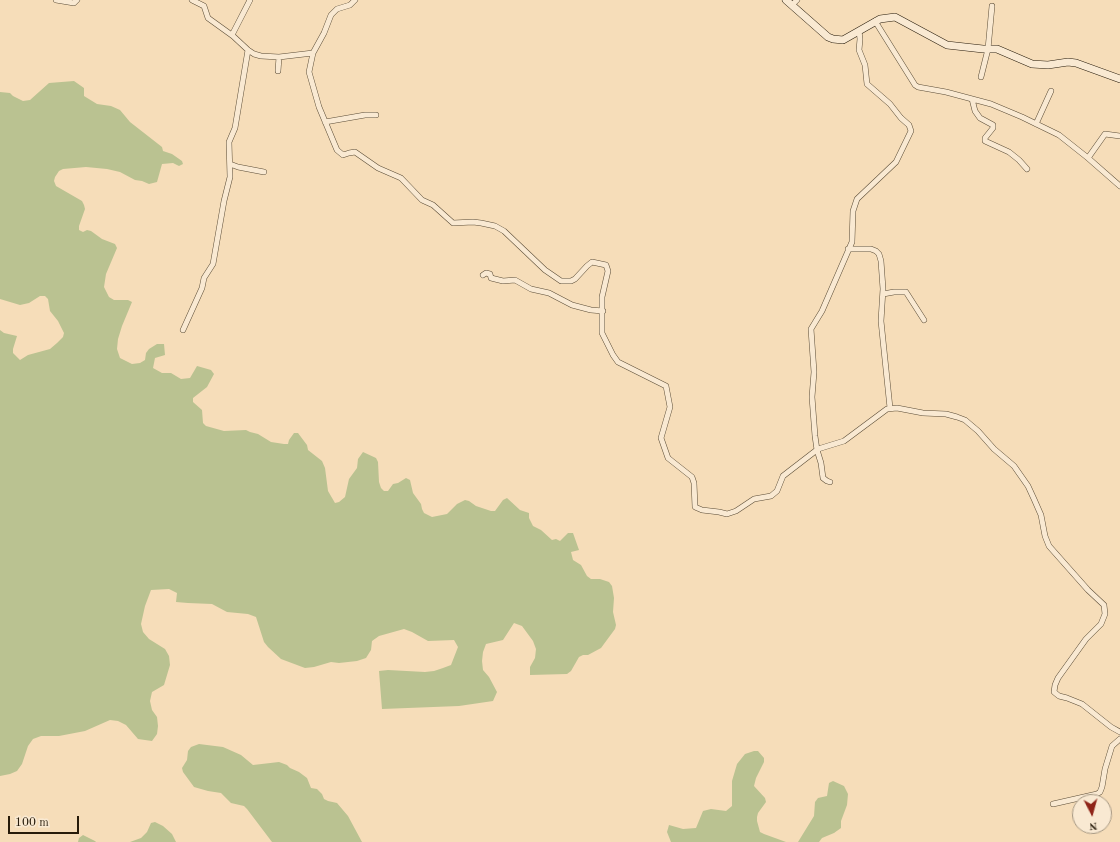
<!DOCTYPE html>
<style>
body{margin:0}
#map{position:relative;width:1120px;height:842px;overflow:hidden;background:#f6ddb9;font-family:"Old Standard TT",serif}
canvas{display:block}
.north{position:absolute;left:1072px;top:794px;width:40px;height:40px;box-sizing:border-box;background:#f9e9d2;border:1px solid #a59782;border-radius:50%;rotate:174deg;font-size:11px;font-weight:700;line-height:16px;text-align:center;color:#271b0a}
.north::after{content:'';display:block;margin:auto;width:14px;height:18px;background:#8f2418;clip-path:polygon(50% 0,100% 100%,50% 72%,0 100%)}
.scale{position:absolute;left:8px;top:816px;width:71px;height:18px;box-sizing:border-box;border:2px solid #271b0a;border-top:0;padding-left:5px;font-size:12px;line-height:14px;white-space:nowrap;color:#271b0a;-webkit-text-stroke:3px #f9e9d2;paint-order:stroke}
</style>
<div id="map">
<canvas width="1120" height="842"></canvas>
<div class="north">N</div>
<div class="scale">100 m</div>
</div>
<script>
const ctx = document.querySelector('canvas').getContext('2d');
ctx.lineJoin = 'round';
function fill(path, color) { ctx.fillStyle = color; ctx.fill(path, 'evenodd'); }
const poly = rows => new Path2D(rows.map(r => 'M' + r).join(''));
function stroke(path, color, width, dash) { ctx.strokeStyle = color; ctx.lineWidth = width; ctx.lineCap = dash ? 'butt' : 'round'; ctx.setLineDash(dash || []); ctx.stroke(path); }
const green = poly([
 [74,81,84,88,84,96,97,104,111,106,120,110,130,122,162,147,163,151,172,154,182,161,183,164,179,166,173,163,162,164,157,182,149,184,142,181,135,180,120,172,107,169,86,167,63,169,59,171,55,177,54,181,56,186,82,201,84,205,85,209,79,226,79,230,83,232,87,230,91,231,102,239,115,244,117,248,106,274,104,287,109,297,114,300,128,300,132,302,122,326,118,339,117,349,120,358,132,364,140,363,145,360,146,353,149,349,157,344,164,344,165,355,155,358,153,368,162,373,171,373,181,379,190,378,197,366,211,370,214,374,207,387,193,398,193,402,202,410,203,423,206,426,224,431,246,430,250,432,258,434,271,442,284,444,288,444,289,440,294,433,298,433,307,445,308,450,322,461,325,468,328,491,335,503,339,502,345,497,349,479,357,468,358,459,363,452,376,458,378,462,379,482,381,488,384,491,388,491,393,484,398,483,406,478,410,480,413,493,421,504,422,509,424,513,432,517,447,514,457,504,465,500,469,501,476,506,491,511,495,511,503,500,507,498,520,510,529,513,529,518,533,526,541,530,552,540,556,539,560,541,568,533,573,533,579,550,571,552,573,560,581,565,587,576,591,579,600,579,609,582,612,586,614,598,613,612,616,625,615,629,601,648,588,655,583,655,579,657,571,671,567,674,530,675,530,667,535,658,536,649,533,641,522,626,514,623,503,640,486,644,483,652,482,661,483,670,489,677,497,692,493,701,459,706,382,709,379,671,388,670,425,672,434,671,443,668,451,665,458,647,454,640,428,641,412,632,404,629,379,636,372,641,371,650,366,658,357,661,339,663,331,662,314,667,305,668,281,659,268,647,264,642,256,617,248,614,227,612,212,604,188,603,176,602,177,593,169,589,151,590,145,606,141,624,143,632,149,639,165,649,169,656,170,665,164,685,152,692,150,701,152,710,157,717,158,726,157,734,152,741,138,739,126,725,118,721,110,720,85,731,59,736,41,736,33,739,28,746,22,764,17,771,10,774,0,776,0,330,4,333,17,336,13,349,13,353,20,360,28,355,50,349,57,343,63,337,64,333,58,321,50,311,48,299,45,296,40,296,29,303,20,305,0,299,0,92,10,93,13,96,23,101,30,100,49,83],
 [199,744,223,747,241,755,253,765,279,762,287,765,290,768,299,772,307,778,311,788,317,789,322,794,324,799,328,801,337,803,348,816,362,842,272,842,247,809,244,806,231,803,221,793,208,791,194,787,183,772,182,768,187,760,188,751,191,747],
 [754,751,758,751,764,758,764,762,756,778,754,786,765,798,766,802,758,813,757,817,757,821,760,832,764,834,786,842,671,842,667,832,669,825,683,829,696,828,703,811,711,809,726,811,732,806,732,781,737,764,745,754],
 [833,781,844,786,848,794,847,805,841,821,841,828,834,833,822,838,819,842,798,842,814,816,815,802,818,798,827,796,829,783],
 [155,822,163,826,172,834,176,842,130,842,141,838,147,832,151,823],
 [83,835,95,841,96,842,78,842,79,838]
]);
const street = poly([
 [56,0,74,3,77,0],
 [192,0,204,6,208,18,233,36,248,50,254,54,261,56,279,57,313,53],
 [355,0,350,5,337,9,331,15,324,33,313,53,309,72,319,107,337,150,343,155,349,153,355,152,378,168,401,178,422,200,433,205,453,223,473,222,481,223,495,226,504,231,545,270,561,281,571,281,575,279,587,266,592,262,606,265,608,271,602,297,602,333,613,355,618,362,666,386,670,407,661,438,668,458,692,477,694,483,695,507,702,510,719,512,727,514,736,511,754,499,771,496,777,491,783,476,818,449,844,441,887,409,897,408,923,413,946,414,957,417,965,420,978,431,994,449,1014,466,1028,486,1034,499,1041,515,1045,536,1049,546,1088,590,1104,605,1105,614,1101,624,1086,639,1058,678,1055,685,1054,692,1059,696,1067,698,1082,704,1111,727,1120,732],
 [792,5,797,0],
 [875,21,915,85,918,87,946,92,991,104,1022,117,1059,135,1088,158,1120,186],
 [232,35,250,0],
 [278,71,279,57],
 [981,77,988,49,992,6],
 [972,99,975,111,980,118,993,125,993,128,985,138,985,141,1009,152,1019,160,1027,169],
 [325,122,365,115,376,115],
 [1036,124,1051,91],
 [1088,158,1105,134,1120,136],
 [230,164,238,167,264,172],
 [848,249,871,249,876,251,879,254,881,261,883,289,881,321,890,408],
 [483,275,486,273,490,274,491,278,503,281,515,280,531,289,549,293,572,305,591,310,603,311],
 [883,294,894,292,906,292,924,320],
 [183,330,202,288,204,278,213,264,224,201,230,177,229,142,235,128,248,50],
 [830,482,827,481,823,478,821,463,817,450,815,436,812,397,814,372,811,329,822,311,852,242,853,211,857,199,896,162,911,131,909,125,901,118,890,104,867,84,865,65,859,50,860,39,859,31],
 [1053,804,1097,794,1100,792,1102,787,1105,769,1112,746,1120,739]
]);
const secondary = poly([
 [786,0,828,37,833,39,843,40,880,19,895,17,947,45,983,49,997,49,1032,64,1048,65,1068,62,1076,63,1120,79]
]);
fill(green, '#bac291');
stroke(street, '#5b4c36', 6);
stroke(secondary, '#271b0a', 8);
stroke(street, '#f9e9d2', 5);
stroke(secondary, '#f9e9d2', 7);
</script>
